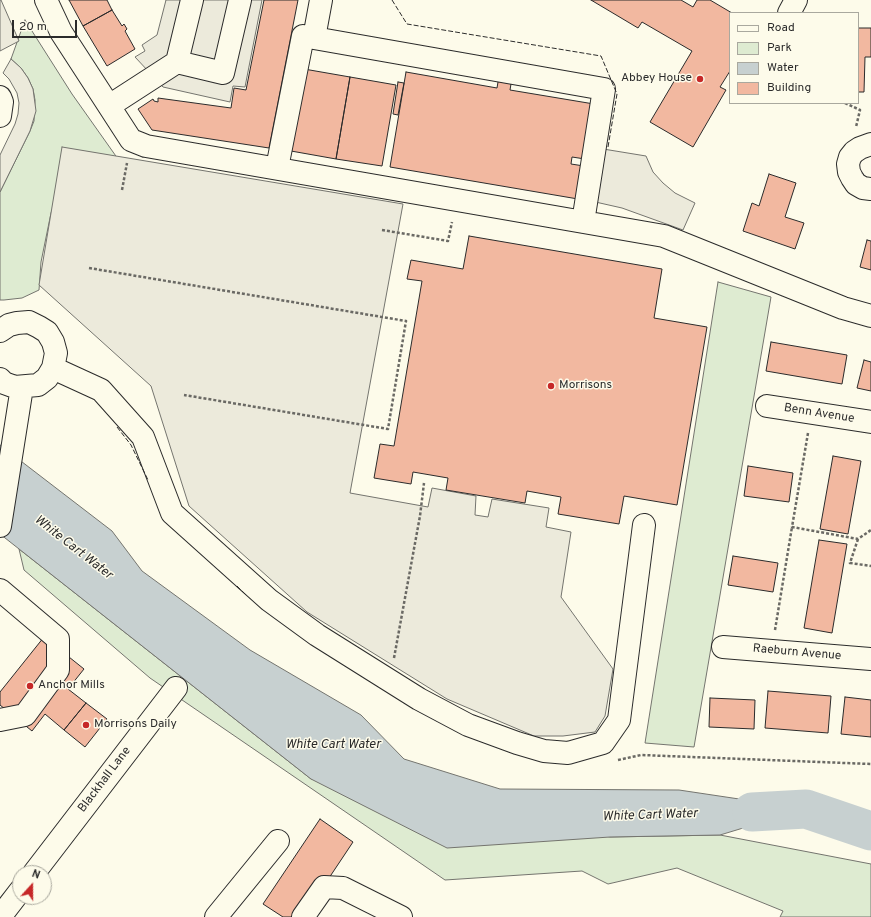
<!DOCTYPE html>
<style>
body{margin:0}
#map{position:relative;width:871px;height:917px;overflow:hidden;background:#fdfbea;font-family:Overpass,sans-serif}
canvas{display:block}
.legend{position:absolute;left:729px;top:12px;width:130px;height:92px;box-sizing:border-box;background:#fdfbea;border:1px solid #a9a89e;margin:0;padding:5px 7px;list-style:none;font-size:12px;color:#2b2b2b}
.legend li{display:flex;align-items:center;gap:8px;height:20px}
.legend b{width:20px;border:1px solid #a9a89e}
.north{position:absolute;left:12px;top:865px;width:40px;height:40px;box-sizing:border-box;background:#fdfbea;border:1px solid #a9a89e;border-radius:50%;rotate:21deg;font-size:11px;font-weight:700;line-height:16px;text-align:center;color:#2b2b2b}
.north::after{content:'';display:block;margin:auto;width:14px;height:18px;background:#c62828;clip-path:polygon(50% 0,100% 100%,50% 72%,0 100%)}
.scale{position:absolute;left:12px;top:20px;width:65px;height:18px;box-sizing:border-box;border:2px solid #2b2b2b;border-top:0;padding-left:5px;font-size:12px;line-height:14px;white-space:nowrap;color:#2b2b2b;-webkit-text-stroke:3px #fdfbea;paint-order:stroke}
</style>
<div id="map">
<canvas width="871" height="917"></canvas>
<ul class="legend">
<li><b style="height:5px;background:#fdfbea"></b>Road</li>
<li><b style="height:11px;background:#deebd1"></b>Park</li>
<li><b style="height:11px;background:#c7d0d0"></b>Water</li>
<li><b style="height:11px;background:#f2b8a0"></b>Building</li>
</ul>
<div class="north">N</div>
<div class="scale">20 m</div>
</div>
<script>
const ctx = document.querySelector('canvas').getContext('2d');
ctx.lineJoin = 'round';
function fill(path, color) { ctx.fillStyle = color; ctx.fill(path, 'evenodd'); }
const poly = rows => new Path2D(rows.map(r => 'M' + r).join(''));
function stroke(path, color, width, dash) { ctx.strokeStyle = color; ctx.lineWidth = width; ctx.lineCap = dash ? 'butt' : 'round'; ctx.setLineDash(dash || []); ctx.stroke(path); }
function write(font, color, halo, rows, align = 'center') {
  ctx.font = font + ' Overpass,sans-serif'; ctx.lineWidth = 3; ctx.setLineDash([]); ctx.textBaseline = 'middle'; ctx.strokeStyle = halo; ctx.fillStyle = color; for (const [text, x, y, turn = 0] of rows) {
    ctx.save(); ctx.translate(x, y); ctx.rotate((+turn || 0) * Math.PI / 180); ctx.textAlign = isNaN(turn) ? turn : align; if (halo) ctx.strokeText(text, 0, 0); ctx.fillText(text, 0, 0); ctx.restore();
  }
}
const green = poly([
 [25,20,72,94,118,159,66,179,51,213,41,262,39,290,22,298,4,300,0,300,0,192,30,131,34,121,35,100,33,89,28,78,21,68,11,59,25,20],
 [718,282,771,297,694,747,645,743,718,282],
 [19,549,311,779,610,837,720,835,871,864,871,917,780,917,783,911,677,868,608,884,582,871,445,880,150,678,24,570,19,549]
]);
const parking = poly([
 [0,0,1,0,19,41,0,51,0,0],
 [166,0,262,0,245,87,233,86,230,102,163,87,135,57,145,51,142,45,157,35,166,0],
 [11,59,21,68,28,78,33,89,36,111,30,131,0,192,0,155,15,124,18,114,19,103,17,93,9,79,3,73,11,59],
 [62,147,403,204,350,493,428,507,432,488,476,496,475,515,488,517,492,499,549,508,546,527,571,532,561,597,613,669,605,716,595,732,563,736,534,736,447,699,307,612,189,506,151,386,39,285,62,147],
 [597,148,646,156,653,172,663,183,675,193,695,203,683,230,622,208,591,201,597,148]
]);
const water = poly([
 [0,445,112,531,142,571,250,650,361,715,404,759,500,789,679,790,806,809,720,835,610,837,447,848,311,779,0,534,0,445]
]);
const river = poly([
 [752,812,806,809,871,831]
]);
const building = poly([
 [69,0,107,0,112,10,83,26,69,0],
 [264,0,298,0,269,148,152,130,138,109,153,99,154,101,158,102,158,98,231,108,234,88,246,90,264,0],
 [591,0,681,0,693,7,697,0,710,0,732,13,730,13,730,71,720,87,726,90,693,147,650,122,692,51,642,22,638,28,591,0],
 [112,10,122,26,124,24,127,29,125,31,135,49,107,66,83,26,112,10],
 [858,28,871,28,871,57,865,57,864,92,858,92,858,28],
 [304,69,350,77,336,159,291,151,304,69],
 [406,72,497,88,499,76,512,78,510,90,594,104,585,159,572,157,571,164,584,166,578,199,390,167,406,72],
 [350,77,396,85,382,166,336,159,350,77],
 [398,82,404,83,398,115,393,114,398,82],
 [769,174,796,183,785,217,804,223,795,249,743,231,752,203,759,206,769,174],
 [469,236,662,269,654,318,707,327,677,505,624,496,619,524,558,514,561,497,527,491,525,503,446,490,448,478,413,472,411,484,374,478,380,444,394,446,422,281,407,279,411,260,463,269,469,236],
 [867,240,871,241,871,270,860,267,867,240],
 [771,342,847,355,842,384,766,371,771,342],
 [864,360,871,362,871,391,857,388,864,360],
 [833,456,861,461,848,534,820,529,833,456],
 [748,466,793,473,789,502,744,496,748,466],
 [819,540,847,544,832,633,804,628,819,540],
 [733,556,778,563,773,592,728,585,733,556],
 [44,637,84,669,68,689,86,703,64,730,45,714,32,731,0,705,0,692,44,637],
 [768,691,831,696,828,733,765,728,768,691],
 [845,697,871,700,871,737,841,734,845,697],
 [710,698,755,700,754,729,709,727,710,698],
 [86,703,107,719,85,747,64,730,86,703],
 [320,819,353,842,303,917,283,917,263,904,320,819]
]);
const path = poly([
 [845,103,860,110,856,127],
 [122,190,127,163],
 [382,230,448,241,452,222],
 [89,268,406,321,388,429,184,395],
 [808,433,792,527,858,539,871,530],
 [858,539,850,563,871,566],
 [775,630,792,527],
 [394,658,420,516,424,483],
 [618,760,641,755,871,764]
]);
const minor = poly([
 [46,0,61,32,131,140,146,146,664,236,843,308,871,316],
 [192,0,177,62,223,73,240,0],
 [789,13,796,0],
 [314,38,321,0],
 [0,97,2,102,0,116],
 [109,106,177,62],
 [871,144,860,148,854,152,850,157,848,164,849,172,852,178,856,184,863,188,871,189],
 [277,168,303,36,314,38,604,89,583,222],
 [0,331,9,325,17,323,29,322,39,327,47,332,53,342,56,353,53,368,47,378,38,385,15,387,4,383,0,379],
 [53,368,101,390,143,437,172,513,269,600,317,635,419,699,468,725,517,743,544,751,568,753,603,743,619,720,644,525],
 [767,406,871,422],
 [0,526,22,387],
 [0,590,58,639,58,670,25,715,0,720],
 [723,647,871,659],
 [34,873,176,688],
 [0,917,20,891],
 [216,917,278,841],
 [303,917,324,887,343,888,401,917]
]);
const fence = poly([
 [392,0,407,24,601,56,617,94,608,147],
 [117,427,131,445,148,480],
 [237,586,246,595]
]);
const markers = [
 [700,79,4,"#c62828"],
 [551,386,4,"#c62828"],
 [30,686,4,"#c62828"],
 [86,725,4,"#c62828"]
];
const poiNames = [
 ["Abbey House",692,79,"right"],
 ["Morrisons",559,386],
 ["Anchor Mills",38,686],
 ["Morrisons Daily",94,725]
];
const streetNames = [
 ["Benn Avenue",819,414,9],
 ["Raeburn Avenue",797,653,5],
 ["Blackhall Lane",105,780,-53]
];
const waterNames = [
 ["White Cart Water",73,548,38],
 ["White Cart Water",333,745],
 ["White Cart Water",650,816,-2]
];
fill(green, '#deebd1');
stroke(green, '#74746e', 1);
fill(parking, '#eceadb');
stroke(parking, '#74746e', 1);
fill(water, '#c7d0d0');
stroke(water, '#74746e', 1);
stroke(river, '#c7d0d0', 39);
fill(building, '#f2b8a0');
stroke(building, '#2b2b2b', 1);
stroke(minor, '#2b2b2b', 24);
stroke(path, '#6a6964', 2.5, [3, 2]);
stroke(minor, '#fdfbea', 22);
stroke(fence, '#2b2b2b', 1, [5, 2]);
for (const [x, y, r, color] of markers) { const dot = new Path2D(); dot.arc(x, y, r, 0, 2 * Math.PI); ctx.fillStyle = color; ctx.fill(dot); stroke(dot, '#fdfbea', 1.5); }
write('12px', '#2b2b2b', '#fdfbea', poiNames, 'left');
write('12px', '#2b2b2b', '#fdfbea', streetNames);
write('italic 13px', '#2b2b2b', '#fdfbea', waterNames);
</script>
